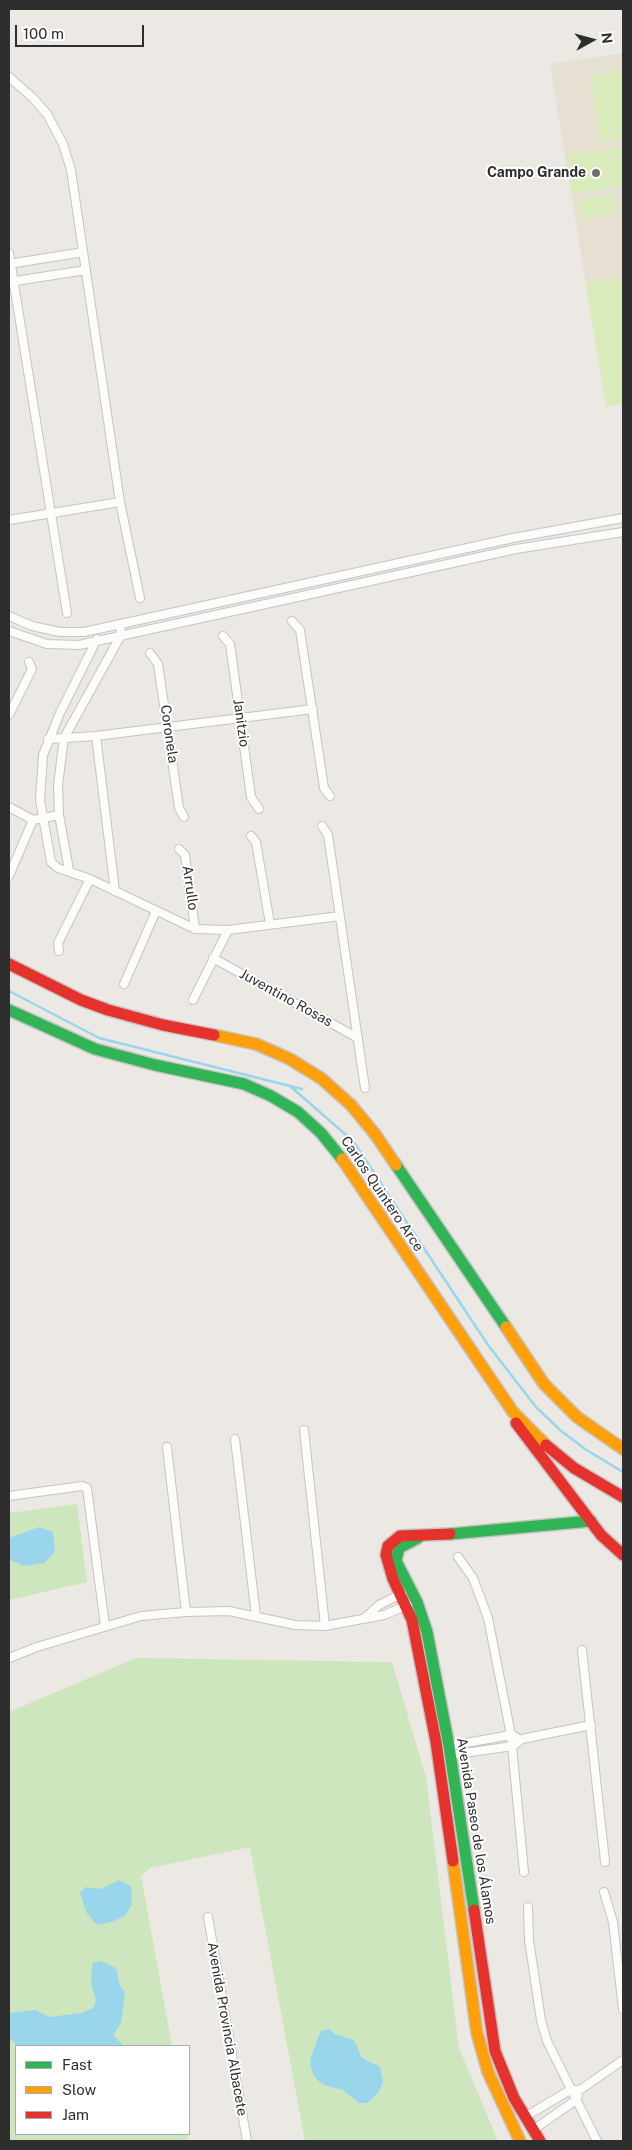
<!DOCTYPE html>
<meta charset="utf-8">
<style>
body{margin:0}
#map{position:relative;width:632px;height:2150px;overflow:hidden;background:#ece8e4;font-family:"Public Sans",sans-serif}
canvas{display:block}
.frame{position:absolute;inset:0;border:10px solid #2e2e2e;pointer-events:none}
.legend{position:absolute;left:15px;top:2045px;width:175px;height:90px;box-sizing:border-box;background:#fff;border:1px solid #ababab;margin:0;padding:6px 9px;list-style:none;font-size:15px;color:#2e2e2e}
.legend li{display:flex;align-items:center;gap:10px;height:25px}
.legend b{width:25px;border:1px solid #ababab}
.north{position:absolute;left:567px;top:15px;width:50px;height:50px;-webkit-text-stroke:4px #fff;paint-order:stroke;rotate:83deg;font-size:14px;font-weight:700;line-height:20px;text-align:center;color:#2e2e2e}
.north::after{content:'';display:block;margin:auto;width:18px;height:22px;background:#2e2e2e;clip-path:polygon(50% 0,100% 100%,50% 72%,0 100%)}
.scale{position:absolute;left:15px;top:25px;width:129px;height:22px;box-sizing:border-box;border:2px solid #2e2e2e;border-top:0;padding-left:6px;font-size:15px;line-height:18px;white-space:nowrap;color:#2e2e2e;-webkit-text-stroke:4px #fff;paint-order:stroke}
</style>
<div id="map">
<canvas width="632" height="2150"></canvas>
<div class="frame"></div>
<ul class="legend">
<li><b style="height:6px;background:#30b455"></b>Fast</li>
<li><b style="height:6px;background:#ff9f0a"></b>Slow</li>
<li><b style="height:6px;background:#e5322d"></b>Jam</li>
</ul>
<div class="north">N</div>
<div class="scale">100 m</div>
</div>
<script>
const ctx = document.querySelector('canvas').getContext('2d');
ctx.lineJoin = 'round';
function fill(path, color) { ctx.fillStyle = color; ctx.fill(path, 'evenodd'); }
const poly = rows => new Path2D(rows.map(r => 'M' + r).join(''));
function stroke(path, color, width, dash) { ctx.strokeStyle = color; ctx.lineWidth = width; ctx.lineCap = dash ? 'butt' : 'round'; ctx.setLineDash(dash || []); ctx.stroke(path); }
function write(font, color, halo, rows, align = 'center') {
  ctx.font = font + ' "Public Sans",sans-serif'; ctx.lineWidth = 4; ctx.setLineDash([]); ctx.textBaseline = 'middle'; ctx.strokeStyle = halo; ctx.fillStyle = color; for (const [text, x, y, turn = 0] of rows) {
    ctx.save(); ctx.translate(x, y); ctx.rotate((+turn || 0) * Math.PI / 180); ctx.textAlign = isNaN(turn) ? turn : align; if (halo) ctx.strokeText(text, 0, 0); ctx.fillText(text, 0, 0); ctx.restore();
  }
}
const education = poly([
 [623,53,623,404,606,407,550,64]
]);
const green = poly([
 [77,1504,87,1582,9,1600,9,1513],
 [136,1658,392,1662,426,1777,459,2048,498,2141,305,2141,250,1847,150,1868,141,1876,172,2046,16,2046,16,2134,187,2134,189,2141,9,2141,9,1712]
]);
const pitch = poly([
 [623,70,623,138,601,142,590,76],
 [623,147,623,186,572,194,566,156],
 [613,194,616,213,581,219,578,200],
 [623,277,623,404,606,407,586,283]
]);
const water = poly([
 [39,1527,53,1532,55,1552,44,1563,24,1566,9,1559,9,1538],
 [119,1880,131,1886,132,1904,126,1915,112,1922,97,1925,86,1912,80,1892,86,1887,101,1889],
 [101,1961,116,1968,120,1986,125,1992,121,2023,113,2035,124,2046,18,2046,9,2038,9,2013,35,2010,49,2017,81,2013,93,2008,96,2000,91,1983,92,1967,93,1963],
 [329,2029,335,2034,354,2040,362,2058,380,2067,383,2082,378,2093,367,2103,359,2103,343,2090,324,2085,317,2080,312,2072,310,2060,319,2035,321,2031]
]);
const stream = poly([
 [9,991,99,1038,302,1089],
 [290,1086,353,1141,488,1345,536,1407,560,1430,585,1449,623,1472]
]);
const street = poly([
 [9,77,33,98,47,114,63,144,71,170,120,502,140,598],
 [9,253,67,613],
 [9,264,83,252],
 [9,282,86,270],
 [9,520,120,502],
 [9,616,32,626,60,632,84,632,513,538,623,518],
 [292,621,300,630,324,788,330,796],
 [9,631,47,644,79,645,516,549,623,532],
 [223,636,230,644,251,797,259,809],
 [97,639,60,713,43,755,40,800,51,862,58,868,90,879,195,929,228,930,340,916],
 [150,653,158,664,179,808,184,817],
 [9,715,32,669,29,662],
 [96,736,115,891],
 [48,739,96,736,313,709],
 [9,807,33,820,59,815],
 [322,826,328,835,365,1088],
 [251,836,256,842,270,924],
 [179,849,185,855,195,929],
 [69,870,59,815,58,785,64,738,120,637,121,624],
 [9,876,33,820],
 [59,951,58,943,90,879],
 [213,958,358,1038],
 [124,984,156,911],
 [193,1000,228,930],
 [304,1430,325,1626],
 [235,1439,256,1616],
 [167,1447,186,1612],
 [9,1496,82,1486,87,1488,105,1626],
 [458,1557,473,1578,488,1618,511,1735,524,1872],
 [365,1618,379,1605,403,1593],
 [582,1650,605,1862],
 [9,1658,37,1647,141,1616,186,1612,229,1611,295,1625,325,1626,384,1615,408,1605],
 [449,1746,511,1735,516,1737],
 [450,1755,513,1746,522,1739,591,1725],
 [604,1892,613,1922,623,2009],
 [528,1907,529,1940,541,2020,547,2041,597,2141],
 [208,1917,247,2141],
 [525,2117,570,2090,580,2090,623,2060],
 [533,2130,576,2100,578,2096]
]);
const fast = poly([
 [9,1010,95,1049,155,1065,244,1084,271,1096,298,1112,321,1133,342,1159],
 [396,1165,506,1327],
 [450,1534,591,1521],
 [418,1538,399,1548,396,1561,417,1602,427,1632,449,1746,474,1910]
]);
const slow = poly([
 [214,1035,256,1044,290,1059,322,1079,351,1105,375,1134,396,1165],
 [342,1159,513,1412,546,1445],
 [506,1327,544,1384,577,1417,623,1449],
 [453,1861,477,2033,488,2072,520,2141]
]);
const jam = poly([
 [9,964,81,1000,108,1010,163,1025,214,1035],
 [516,1423,601,1535,623,1555],
 [546,1445,574,1468,623,1497],
 [450,1534,400,1536,388,1546,386,1555,393,1579,412,1620,436,1742,453,1861],
 [474,1910,495,2051,514,2098,540,2141]
]);
const markers = [
 [596,173,5,"#706f6e"]
];
const poiNames = [
 ["Campo Grande",586,173]
];
const streetNames = [
 ["Janitzio",241,723,82],
 ["Coronela",169,734,82],
 ["Arrullo",190,888,82],
 ["Juventino Rosas",286,998,29],
 ["Carlos Quintero Arce",382,1194,56],
 ["Avenida Paseo de los Álamos",476,1831,81],
 ["Avenida Provincia Albacete",227,2029,80]
];
fill(education, '#e6e0d3');
fill(green, '#cee6be');
fill(pitch, '#d9eabb');
fill(water, '#99d6ec');
stroke(stream, '#99d6ec', 2.5);
stroke(street, '#c5c4c5', 10);
stroke(fast, '#c5c4c5', 14);
stroke(slow, '#c5c4c5', 14);
stroke(jam, '#c5c4c5', 14);
stroke(street, '#fcfcfb', 8);
stroke(fast, '#30b455', 11);
stroke(slow, '#ff9f0a', 11);
stroke(jam, '#e5322d', 11);
for (const [x, y, r, color] of markers) { const dot = new Path2D(); dot.arc(x, y, r, 0, 2 * Math.PI); ctx.fillStyle = color; ctx.fill(dot); stroke(dot, '#fff', 2); }
write('bold 14px', '#2e2e2e', '#fff', poiNames, 'right');
write('14px', '#2e2e2e', '#fff', streetNames);
</script>
